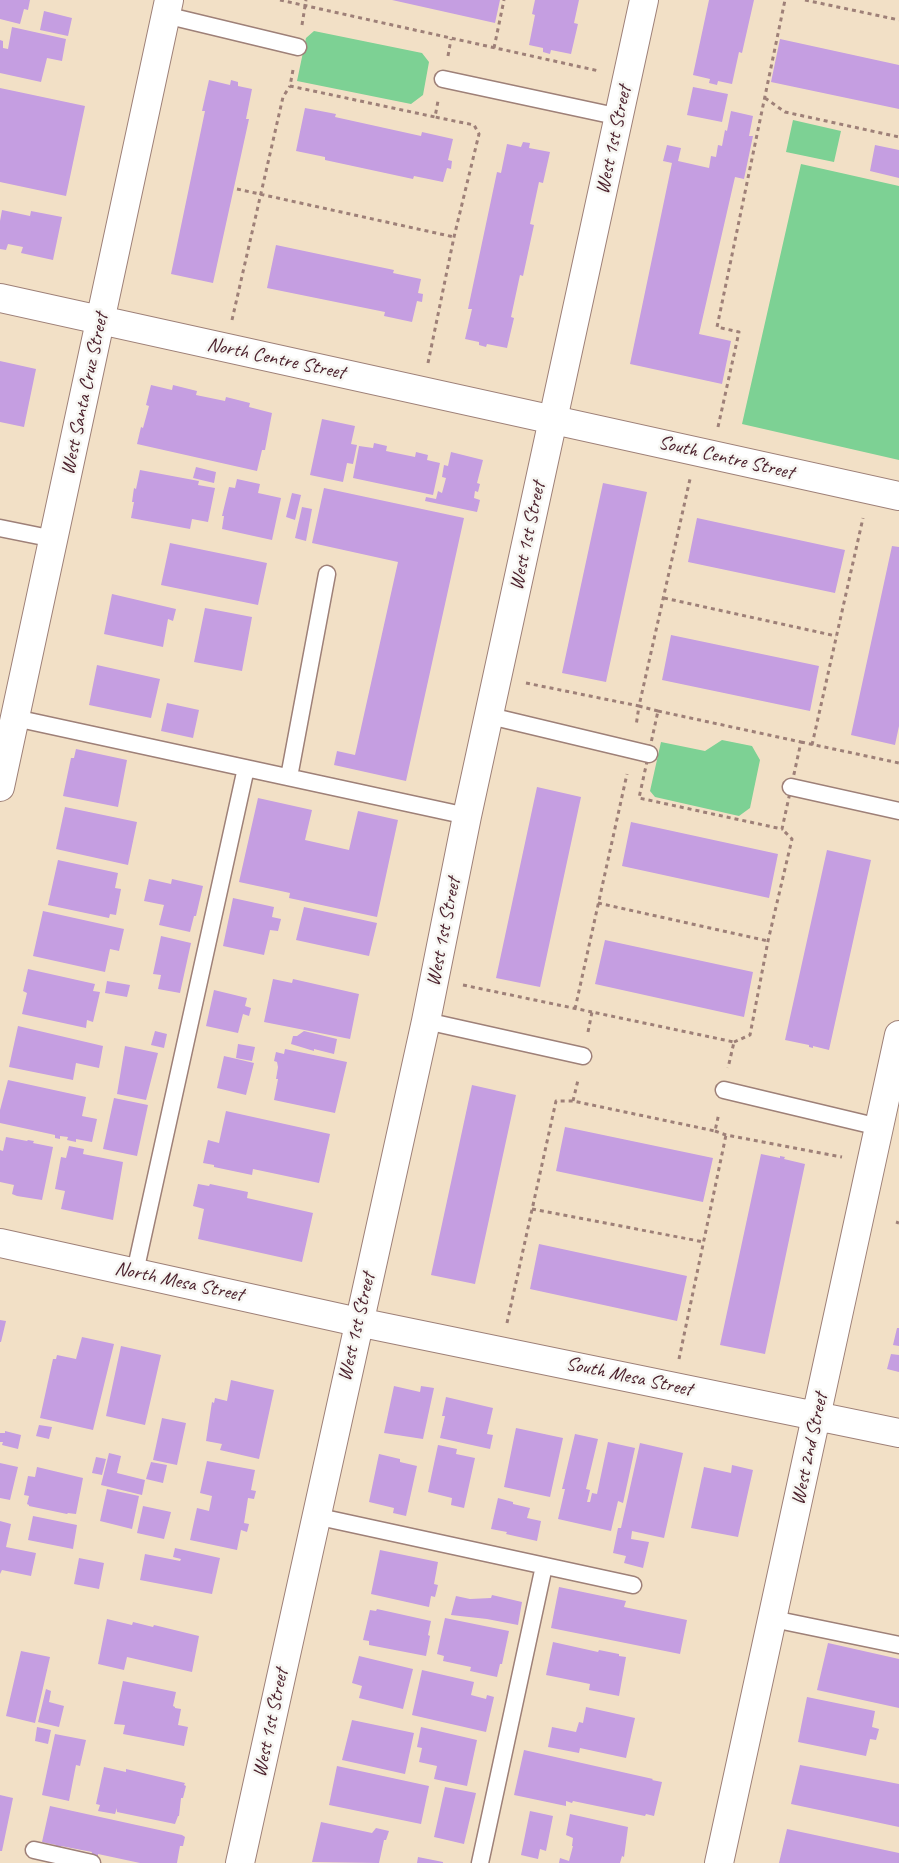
<!DOCTYPE html>
<style>
body{margin:0}
canvas{display:block;background:#f2e0c6}
</style>
<canvas width="899" height="1863"></canvas>
<script>
const ctx = document.querySelector('canvas').getContext('2d');
ctx.lineJoin = 'round';
function fill(path, color) { ctx.fillStyle = color; ctx.fill(path, 'evenodd'); }
const poly = rows => new Path2D(rows.map(r => 'M' + r).join(''));
function stroke(path, color, width, dash) { ctx.strokeStyle = color; ctx.lineWidth = width; ctx.lineCap = dash ? 'butt' : 'round'; ctx.setLineDash(dash || []); ctx.stroke(path); }
function write(font, color, halo, rows, align = 'center') {
  ctx.font = font + ' Caveat,sans-serif'; ctx.lineWidth = 5; ctx.setLineDash([]); ctx.textBaseline = 'middle'; ctx.strokeStyle = halo; ctx.fillStyle = color; for (const [text, x, y, turn = 0] of rows) {
    ctx.save(); ctx.translate(x, y); ctx.rotate((+turn || 0) * Math.PI / 180); ctx.textAlign = isNaN(turn) ? turn : align; if (halo) ctx.strokeText(text, 0, 0); ctx.fillText(text, 0, 0); ctx.restore();
  }
}
const green = poly([
 [314,31,422,53,429,62,423,95,411,104,297,81,306,38],
 [793,120,841,131,834,162,786,152],
 [801,164,899,186,899,460,742,424],
 [722,740,752,746,760,760,750,808,739,816,655,797,650,791,661,742,705,751]
]);
const building = poly([
 [0,0,30,0,28,10,24,9,20,24,0,19],
 [392,0,500,0,495,23],
 [535,0,579,0,574,23,578,24,571,54,551,50,550,54,543,52,543,48,529,45,535,15,532,14],
 [709,0,754,0,742,53,739,52,732,84,718,81,717,85,709,83,710,79,693,75],
 [44,11,72,18,68,36,40,30],
 [12,27,66,39,62,61,47,58,41,82,0,73,0,40,3,41,3,48,8,49],
 [780,39,899,65,899,109,771,82],
 [209,80,230,85,231,80,238,82,238,86,252,89,246,119,249,119,213,283,171,274,205,111,202,111],
 [693,87,728,94,722,122,687,115],
 [0,88,85,106,66,196,0,182],
 [305,108,336,114,335,117,421,136,422,132,453,139,448,160,452,161,451,169,447,168,443,182,414,176,413,179,325,160,325,157,296,151],
 [731,111,753,116,749,136,753,136,744,179,735,177,699,334,731,341,722,384,630,364,672,163,663,161,667,145,681,148,678,161,709,168,711,156,716,157,718,145,722,146,725,130,727,131],
 [523,142,530,143,529,148,550,152,543,183,539,182,530,224,534,225,523,276,520,275,511,317,514,318,507,348,487,344,486,347,479,345,479,342,465,339,472,309,468,309,497,172,501,173,507,144,521,147],
 [875,145,899,150,899,178,870,171],
 [2,210,30,216,31,211,62,217,53,260,21,253,23,247,8,244,6,250,0,249,0,221],
 [276,245,394,270,393,273,421,279,418,293,423,294,422,302,417,301,412,322,384,316,385,312,267,288],
 [0,361,36,369,24,427,0,422],
 [151,385,172,390,173,385,197,391,196,395,225,401,226,397,250,403,249,407,272,413,265,450,262,450,257,471,137,444,141,427,143,428,149,406,146,405],
 [322,419,355,426,351,444,357,445,353,464,347,463,343,482,310,475],
 [374,443,387,446,386,451,415,457,416,452,428,455,427,460,440,463,433,495,353,478,359,446,373,448],
 [451,452,483,460,477,483,480,484,478,492,475,491,474,498,480,500,477,512,425,501,426,497,436,499,438,491,442,493,446,478,442,477,444,465,448,466],
 [196,467,216,472,214,483,193,478],
 [140,470,199,481,198,485,215,488,208,522,192,519,190,529,131,518,134,502,132,502,134,488,136,489],
 [237,479,260,484,258,493,281,498,272,540,222,529,224,516,222,516,229,487,235,488],
 [603,483,647,492,606,682,562,673],
 [324,488,464,518,406,781,334,765,337,751,355,755,398,562,312,543],
 [292,493,301,495,295,520,286,517],
 [302,507,312,509,306,541,295,538],
 [697,518,845,550,835,593,688,562],
 [170,543,267,563,258,605,161,585],
 [892,546,899,547,899,726,895,745,851,735],
 [112,594,176,609,173,621,168,619,163,647,104,634],
 [205,608,252,617,242,671,194,662],
 [671,635,819,666,810,711,662,680],
 [97,665,160,679,151,718,89,705],
 [167,703,199,710,193,738,161,731],
 [76,749,127,760,118,807,63,796,71,758,74,758],
 [537,787,581,797,540,987,496,978],
 [258,798,312,810,305,840,349,850,358,811,398,820,377,917,289,898,290,893,239,882],
 [65,807,137,822,128,865,56,849],
 [631,822,778,854,769,898,622,866],
 [827,850,871,860,829,1050,813,1046,813,1048,809,1047,809,1045,785,1040],
 [58,860,118,873,115,888,121,889,116,915,110,914,109,918,48,905],
 [149,879,171,884,172,879,203,886,196,916,194,916,190,932,159,925,164,905,144,901],
 [233,898,274,907,272,917,281,919,278,931,270,930,264,955,223,946],
 [304,907,377,923,369,956,296,940],
 [43,911,124,929,119,951,110,949,105,972,33,956],
 [161,936,191,943,180,993,158,989,161,975,153,974],
 [605,940,753,972,744,1017,595,984],
 [28,969,95,984,93,991,100,992,93,1022,87,1020,86,1028,22,1014,27,993,23,991],
 [273,979,292,983,293,979,359,994,350,1039,264,1022],
 [107,981,130,985,127,997,105,993],
 [214,990,247,998,245,1006,251,1008,249,1016,243,1014,238,1033,206,1026],
 [18,1026,103,1046,99,1068,76,1063,73,1080,9,1067],
 [155,1031,167,1034,164,1048,151,1045],
 [304,1031,337,1039,334,1054,314,1049,314,1051,291,1044,293,1036,297,1036],
 [238,1044,255,1047,252,1061,236,1058],
 [125,1046,158,1053,146,1100,117,1094],
 [285,1049,347,1062,335,1113,274,1100,278,1079,276,1079,278,1067,277,1062,274,1061,276,1052,284,1054],
 [224,1056,254,1063,246,1095,217,1088],
 [8,1080,86,1097,82,1116,97,1119,92,1142,76,1139,76,1142,67,1140,68,1137,60,1136,60,1139,55,1138,55,1135,0,1123,0,1110],
 [472,1085,516,1095,475,1284,431,1275],
 [114,1098,148,1105,137,1156,103,1149],
 [226,1111,330,1134,319,1183,253,1169,252,1175,214,1167,214,1165,203,1163,208,1140,219,1143],
 [565,1127,713,1158,703,1202,556,1171],
 [6,1137,27,1141,28,1140,34,1141,33,1143,53,1147,42,1200,17,1196,12,1194,14,1185,0,1182,0,1150,3,1151],
 [69,1146,84,1149,83,1154,123,1162,113,1220,61,1209,65,1191,55,1189,61,1157,66,1158],
 [761,1154,780,1158,780,1156,785,1157,784,1159,805,1164,765,1354,720,1345],
 [198,1184,209,1186,210,1184,248,1192,247,1198,313,1213,302,1262,198,1239,204,1209,193,1206],
 [539,1244,687,1276,677,1321,530,1289],
 [0,1320,6,1321,1,1342,0,1342],
 [897,1328,899,1328,899,1346,893,1345],
 [82,1337,114,1344,93,1430,40,1418,53,1359,56,1359,57,1355,76,1359],
 [121,1346,161,1355,145,1425,106,1416],
 [891,1354,899,1355,899,1372,887,1369],
 [231,1380,274,1390,259,1459,220,1450,222,1444,206,1441,212,1402,214,1403,215,1398,227,1401],
 [394,1386,420,1392,421,1386,434,1388,423,1439,384,1433],
 [446,1397,493,1408,487,1434,493,1435,490,1449,440,1438,445,1416,442,1416],
 [162,1418,186,1423,177,1465,153,1460],
 [39,1425,52,1427,49,1439,36,1436],
 [516,1428,563,1438,550,1497,504,1487],
 [5,1431,21,1435,18,1449,2,1445,3,1442,0,1442,0,1433,5,1433],
 [575,1434,598,1439,586,1489,590,1490,587,1502,590,1502,592,1493,597,1494,608,1442,635,1448,623,1503,618,1501,611,1531,558,1519,565,1489,562,1489],
 [640,1443,683,1453,664,1538,632,1531,631,1539,649,1542,643,1568,624,1563,626,1556,613,1553,618,1528,621,1528],
 [438,1445,457,1449,456,1454,475,1458,464,1508,451,1505,452,1498,428,1492],
 [109,1453,121,1456,117,1473,145,1480,142,1495,101,1485],
 [379,1454,400,1459,400,1462,417,1466,406,1516,393,1513,394,1508,369,1502],
 [96,1457,106,1459,102,1475,92,1473],
 [207,1461,255,1470,251,1490,256,1491,254,1499,248,1498,244,1523,249,1524,247,1532,241,1530,237,1550,190,1540,197,1508,209,1511,212,1496,200,1493],
 [151,1462,167,1465,163,1483,146,1479],
 [0,1463,18,1467,10,1500,0,1498],
 [732,1465,753,1470,738,1537,691,1528,704,1467,731,1473],
 [37,1467,83,1478,76,1514,68,1513,67,1514,29,1506,29,1505,27,1504,29,1496,24,1495,28,1476,35,1477],
 [107,1489,139,1496,132,1529,100,1521],
 [498,1498,513,1502,513,1504,530,1508,527,1518,541,1521,537,1541,506,1534,507,1532,491,1529],
 [143,1506,171,1512,164,1539,137,1533],
 [33,1516,77,1525,73,1549,28,1540],
 [0,1521,11,1524,6,1547,36,1553,31,1576,2,1570,0,1574],
 [175,1548,220,1558,212,1594,140,1580,145,1554,180,1561,181,1559,173,1557],
 [380,1550,438,1562,434,1584,438,1585,435,1597,431,1596,429,1607,371,1594],
 [79,1558,104,1563,99,1589,74,1584],
 [559,1587,626,1601,624,1607,687,1620,680,1654,551,1628],
 [492,1595,522,1602,518,1625,487,1619,451,1615,456,1596,470,1599,491,1598],
 [377,1609,431,1621,428,1635,430,1636,426,1656,369,1645,369,1641,363,1640,370,1610,376,1611],
 [445,1618,509,1631,502,1664,500,1664,497,1677,470,1671,471,1667,443,1661,444,1656,437,1654],
 [107,1619,132,1625,133,1622,153,1627,154,1625,199,1636,192,1672,127,1657,124,1670,98,1664],
 [553,1642,598,1652,599,1650,619,1654,619,1656,626,1657,619,1696,589,1690,590,1684,546,1675],
 [828,1643,899,1659,899,1708,817,1690],
 [21,1651,50,1657,35,1723,6,1716],
 [359,1656,413,1669,403,1709,359,1698,362,1686,352,1683],
 [422,1670,474,1682,471,1695,486,1699,487,1695,494,1697,486,1732,412,1715],
 [123,1681,176,1692,173,1706,175,1707,175,1708,181,1709,178,1725,188,1727,184,1746,123,1734,125,1725,114,1724],
 [46,1689,51,1691,49,1702,64,1706,59,1727,38,1722],
 [807,1697,875,1711,872,1727,879,1729,876,1740,870,1739,866,1756,798,1742],
 [586,1707,635,1718,626,1758,580,1748,579,1753,548,1747,552,1727,576,1732,579,1722,583,1723],
 [352,1720,414,1733,405,1774,342,1760],
 [37,1727,51,1730,48,1744,35,1741],
 [421,1727,477,1740,467,1786,434,1779,437,1766,419,1762,422,1748,417,1747],
 [55,1734,86,1740,80,1766,76,1765,69,1801,42,1795],
 [524,1750,653,1779,652,1780,662,1782,654,1816,646,1814,645,1816,573,1801,572,1803,566,1801,566,1806,514,1795],
 [800,1765,899,1784,899,1827,791,1804],
 [337,1766,429,1786,421,1824,329,1805],
 [104,1767,126,1772,126,1769,185,1783,184,1785,186,1786,183,1798,181,1798,179,1816,178,1816,175,1824,117,1812,117,1808,115,1814,98,1811,100,1805,96,1804],
 [445,1787,476,1793,464,1844,434,1837],
 [0,1795,13,1798,2,1851,0,1851],
 [50,1806,182,1835,185,1837,183,1846,180,1846,177,1863,140,1863,98,1854,98,1856,91,1855,92,1852,61,1846,61,1848,56,1847,56,1845,42,1842],
 [530,1811,553,1816,546,1851,540,1849,538,1859,521,1855],
 [570,1814,628,1827,624,1857,622,1856,620,1863,559,1863,560,1858,569,1861,573,1846,572,1846,573,1838,566,1835],
 [321,1822,372,1833,376,1828,389,1831,386,1840,384,1840,379,1863,312,1862],
 [787,1829,899,1853,899,1863,779,1863],
 [418,1857,443,1862,443,1863,417,1863]
]);
const path = poly([
 [280,0,599,71],
 [805,0,899,20],
 [302,25,306,0],
 [494,48,504,0],
 [448,56,451,39],
 [293,70,290,86,435,117,438,101],
 [765,98,785,112,899,137],
 [237,189,454,237],
 [232,320,283,97,290,86],
 [428,363,454,237,479,134,474,125,435,117],
 [718,427,739,332,717,327,785,0],
 [664,598,836,636],
 [526,683,639,706,636,726],
 [658,711,801,742,782,829,639,798,658,711],
 [658,711,639,706,690,479],
 [801,742,899,763],
 [812,745,863,518],
 [598,903,768,941],
 [463,985,592,1012],
 [575,1009,627,774],
 [588,1032,592,1012,734,1042,728,1068],
 [734,1042,750,1035,768,941,792,839,782,829],
 [573,1101,578,1080],
 [715,1131,726,1135,842,1157],
 [532,1209,704,1242],
 [896,1222,899,1223],
 [507,1323,556,1101,573,1101,715,1131,719,1113],
 [679,1359,726,1135]
]);
const service = poly([
 [165,15,298,47],
 [443,79,620,117],
 [0,528,54,539],
 [490,716,649,754],
 [15,718,467,816],
 [289,777,327,574],
 [791,787,899,811],
 [426,1021,583,1056],
 [724,1090,879,1127],
 [135,1272,246,768],
 [315,1516,633,1585],
 [773,1619,899,1645],
 [34,1850,92,1863],
 [480,1863,544,1566]
]);
const minor = poly([
 [0,298,899,496],
 [0,787,169,0],
 [0,1243,358,1322,899,1433],
 [719,1863,899,1035]
]);
const tertiary = poly([
 [240,1863,426,1021,467,816,644,0]
]);
const streetNames = [
 ["West 1st Street",614,140,-78],
 ["North Centre Street",276,359,12],
 ["West Santa Cruz Street",85,394,-78],
 ["South Centre Street",726,458,13],
 ["West 1st Street",528,536,-78],
 ["West 1st Street",444,932,-79],
 ["North Mesa Street",179,1282,12],
 ["West 1st Street",357,1327,-77],
 ["South Mesa Street",629,1377,12],
 ["West 2nd Street",810,1449,-78],
 ["West 1st Street",271,1723,-78]
];
fill(green, '#7dd194');
fill(building, '#c59ee1');
stroke(service, '#9e8078', 19);
stroke(minor, '#9e8078', 30);
stroke(tertiary, '#9e8078', 30);
stroke(path, '#9e8078', 3, [4, 4]);
stroke(service, '#fff', 16);
stroke(minor, '#fff', 28);
stroke(tertiary, '#fff', 28);
write('20px', '#4a1f2b', '#f6f6f2', streetNames);
</script>
